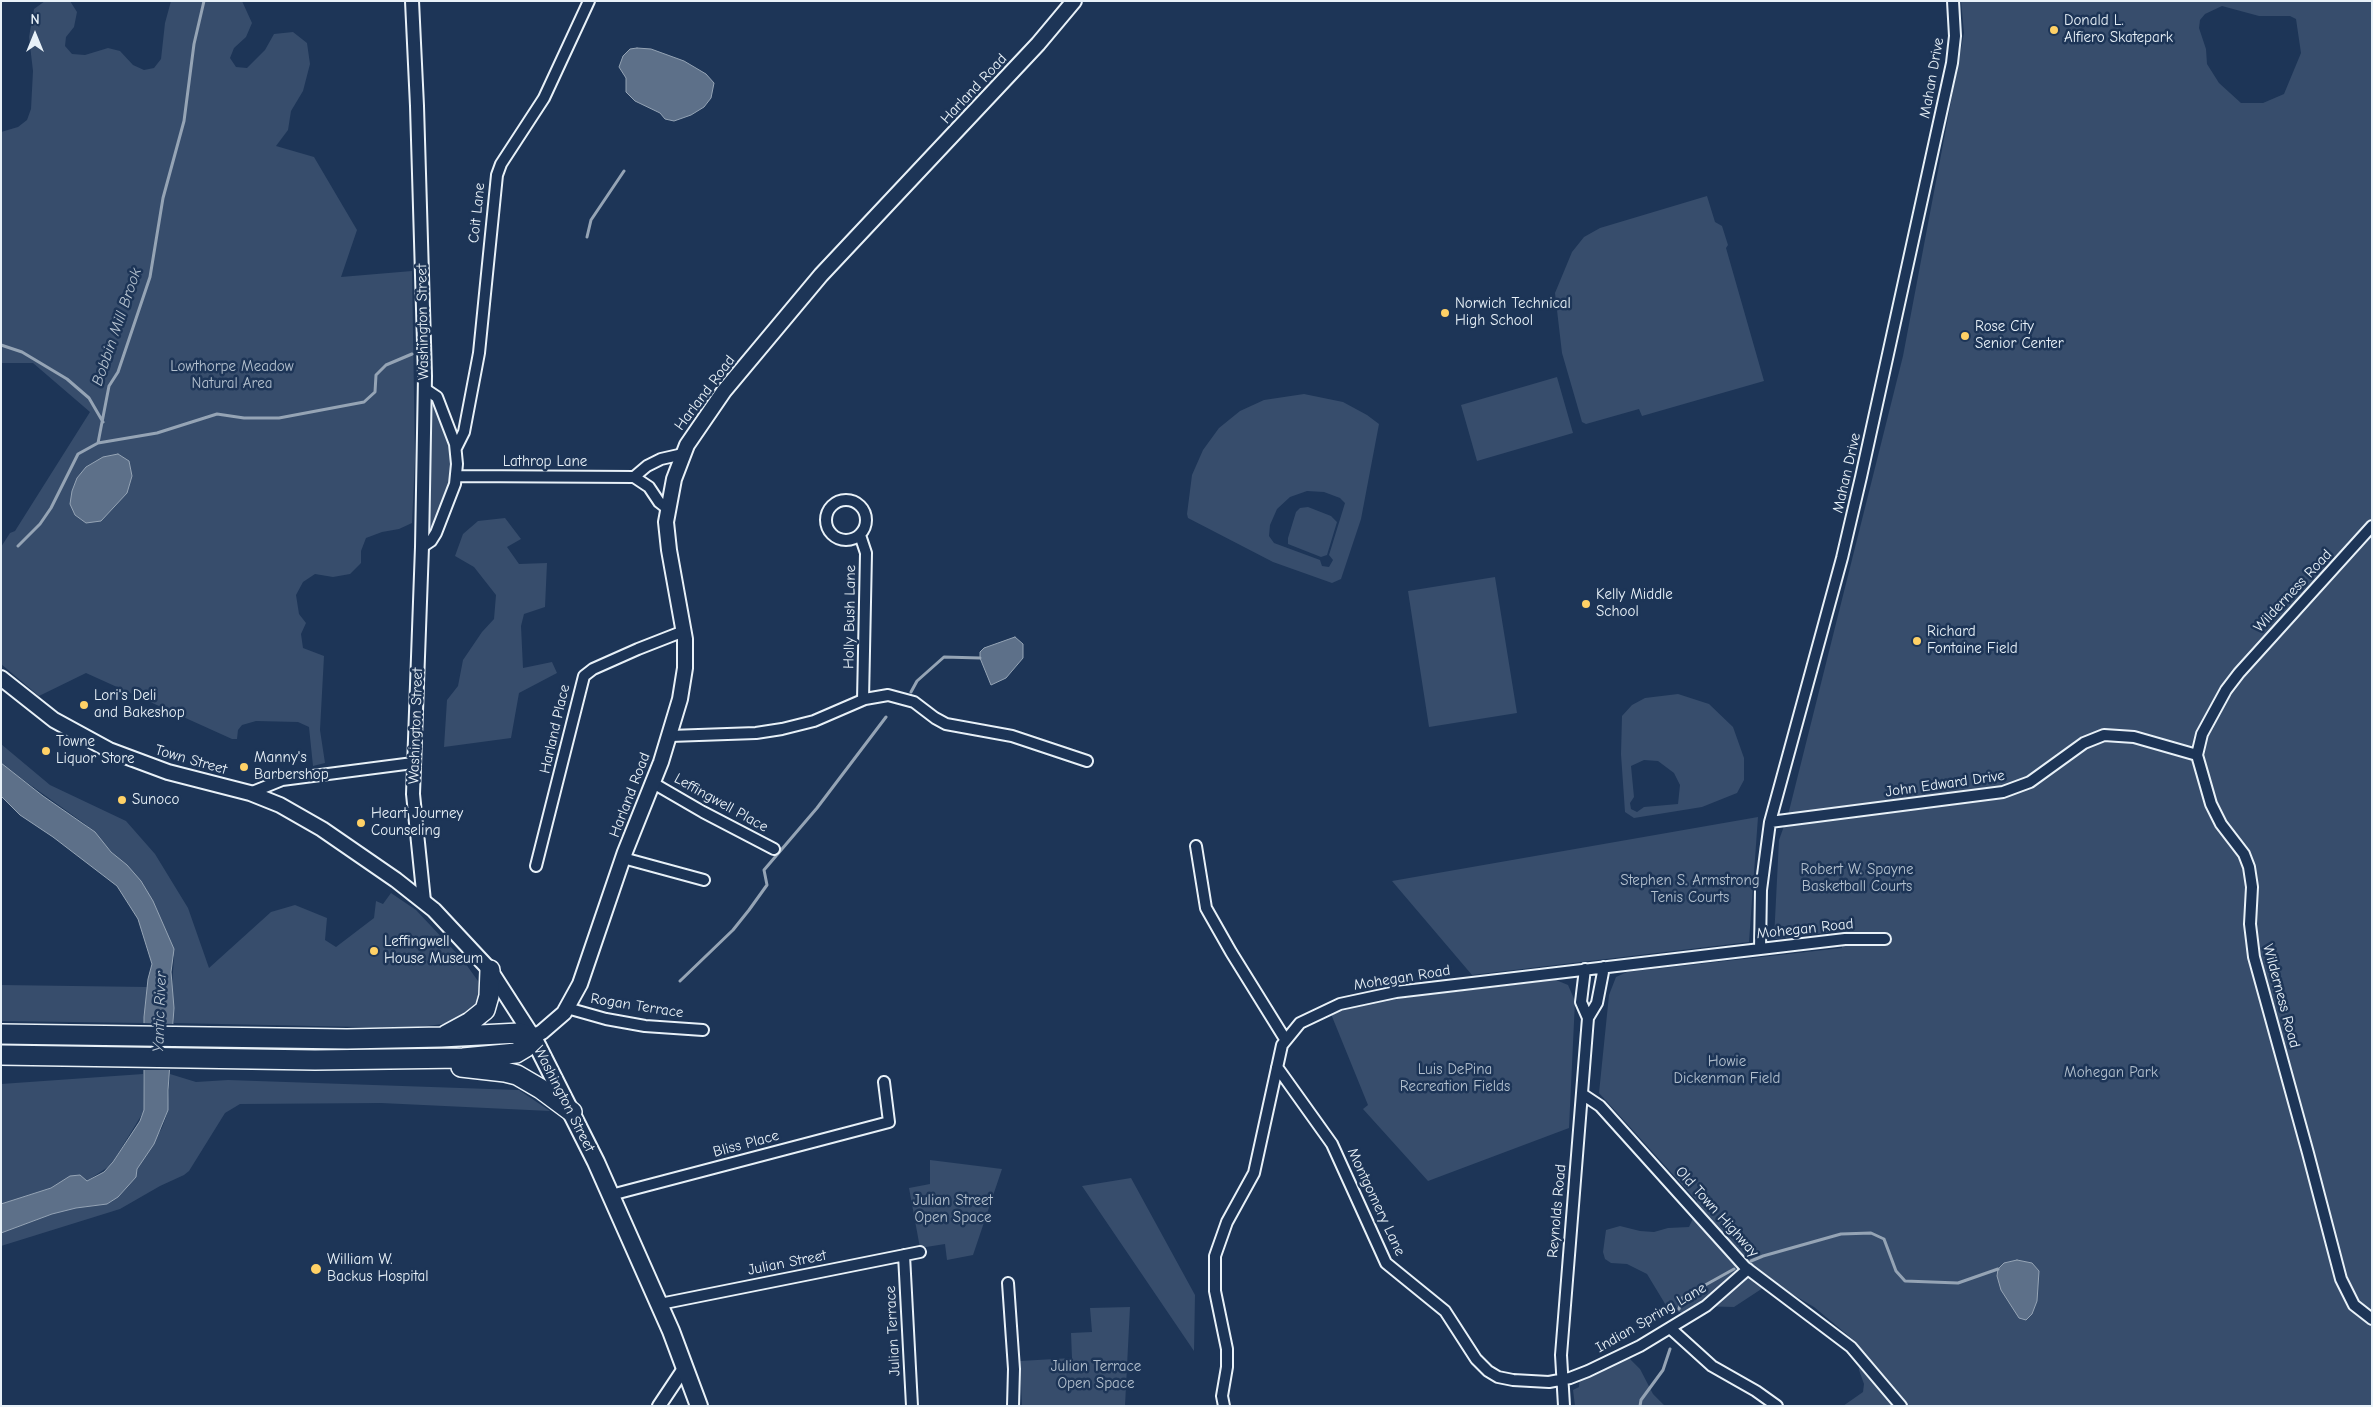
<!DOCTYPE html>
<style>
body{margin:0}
#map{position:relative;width:2373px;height:1407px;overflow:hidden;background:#1d3557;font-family:"Comic Neue",sans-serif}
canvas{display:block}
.frame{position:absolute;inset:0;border:2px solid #e8f1f8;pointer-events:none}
.north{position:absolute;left:10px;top:10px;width:50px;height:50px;-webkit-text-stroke:4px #1d3557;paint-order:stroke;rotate:0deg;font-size:14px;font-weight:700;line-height:20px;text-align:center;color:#e8f1f8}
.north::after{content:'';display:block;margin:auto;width:18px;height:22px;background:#e8f1f8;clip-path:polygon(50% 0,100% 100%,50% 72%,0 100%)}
</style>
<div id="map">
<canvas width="2373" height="1407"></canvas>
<div class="frame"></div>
<div class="north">N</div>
</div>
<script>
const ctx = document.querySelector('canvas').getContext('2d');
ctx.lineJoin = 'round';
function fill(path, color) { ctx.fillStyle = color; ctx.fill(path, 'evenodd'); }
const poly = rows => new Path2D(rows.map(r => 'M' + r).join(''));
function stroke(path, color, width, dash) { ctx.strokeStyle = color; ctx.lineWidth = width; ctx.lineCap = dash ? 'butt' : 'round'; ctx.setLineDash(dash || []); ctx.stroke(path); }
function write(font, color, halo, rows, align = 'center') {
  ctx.font = font + ' "Comic Neue",sans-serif'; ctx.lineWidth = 5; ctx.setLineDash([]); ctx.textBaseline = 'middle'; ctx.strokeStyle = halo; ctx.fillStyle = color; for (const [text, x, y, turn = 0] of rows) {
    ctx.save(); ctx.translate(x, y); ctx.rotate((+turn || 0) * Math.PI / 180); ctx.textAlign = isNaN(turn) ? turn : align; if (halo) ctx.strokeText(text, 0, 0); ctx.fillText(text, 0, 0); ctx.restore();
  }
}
const green = poly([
 [45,1,70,1,77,12,74,27,66,37,65,46,72,54,85,55,108,48,120,51,133,65,144,70,154,68,161,59,165,23,171,1,242,1,252,23,246,37,234,48,230,58,236,67,247,68,265,50,274,34,293,32,307,43,310,64,303,91,291,111,288,130,276,146,314,157,357,230,341,277,412,271,415,459,412,523,399,529,382,532,366,538,361,551,361,563,350,574,333,577,315,574,303,582,296,595,299,614,306,623,301,634,303,648,324,656,320,730,325,763,313,766,309,727,298,722,256,721,242,725,238,730,237,739,232,739,86,673,39,696,1,664,1,547,10,533,15,531,90,412,33,363,1,363,1,132,18,127,27,120,31,109,33,71,29,37,34,9],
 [1961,1,2372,1,2372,1406,1843,1406,1863,1392,1864,1384,1859,1370,1856,1342,1814,1307,1787,1291,1773,1285,1766,1286,1734,1307,1696,1306,1682,1313,1667,1307,1647,1274,1627,1264,1611,1263,1605,1259,1603,1252,1606,1230,1620,1226,1640,1231,1654,1232,1668,1228,1689,1227,1695,1214,1697,1201,1599,1093,1609,995,1616,977,1627,972,1842,948,1842,931,1774,939,1779,840,1788,815,1903,356,1964,33],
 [2222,6,2259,16,2290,16,2296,19,2301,53,2284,94,2263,103,2241,103,2219,83,2207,64,2206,49,2199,28,2200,20,2205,14],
 [1707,196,1715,222,1722,226,1728,245,1726,248,1764,381,1642,416,1639,409,1586,424,1582,422,1562,353,1555,293,1572,252,1584,237,1600,228],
 [1557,377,1573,433,1477,461,1461,405],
 [1304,394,1343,402,1367,415,1379,424,1361,519,1341,579,1332,583,1273,562,1188,518,1187,514,1192,475,1203,450,1219,428,1240,411,1264,400],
 [1307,491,1324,492,1340,498,1345,503,1329,555,1333,560,1329,567,1322,566,1320,560,1274,543,1269,536,1270,525,1277,509,1290,497],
 [435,400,451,445,453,460,452,472,440,513,429,533,431,401],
 [1308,507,1331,516,1337,522,1327,555,1321,557,1288,544,1288,538,1296,512,1300,508],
 [505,518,521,539,507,547,519,564,547,563,545,607,524,614,521,626,523,668,552,662,557,673,519,693,511,738,444,747,447,700,458,686,463,660,482,632,494,619,496,595,474,567,455,556,463,534,478,521],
 [1495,577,1517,713,1429,727,1408,591],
 [1678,694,1709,704,1733,727,1744,758,1744,780,1737,793,1702,807,1634,818,1625,812,1621,754,1622,716,1632,705,1645,698],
 [1644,760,1658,761,1674,773,1680,785,1678,804,1644,807,1637,812,1631,809,1630,803,1634,797,1631,766],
 [1,744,50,785,126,821,155,854,188,908,209,968,271,912,295,905,327,918,325,940,336,947,374,918,376,901,383,904,391,893,416,910,463,960,478,981,482,999,465,1016,443,1024,410,1028,174,1023,172,986,174,957,115,856,85,824,1,764],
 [1758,817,1749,942,1472,975,1392,881],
 [1556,980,1568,985,1575,1001,1569,1128,1428,1181,1363,1109,1368,1105,1331,1014,1377,1001],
 [1,985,147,987,144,1023,1,1021],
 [143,1074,144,1111,111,1165,87,1181,78,1175,67,1178,54,1187,1,1204,1,1084],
 [170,1074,196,1082,228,1080,519,1090,550,1111,381,1103,240,1104,225,1113,189,1171,184,1175,160,1186,120,1209,1,1246,1,1233,52,1214,76,1208,107,1204,118,1197,134,1179,137,1169,162,1128,167,1114],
 [930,1160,1002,1169,973,1255,947,1260,945,1244,920,1248,909,1188,930,1184],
 [1131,1178,1195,1295,1194,1351,1082,1186],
 [1130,1307,1125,1406,1022,1406,1020,1361,1072,1358,1071,1333,1092,1332,1090,1308],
 [1618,1351,1630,1359,1640,1369,1653,1394,1665,1406,1575,1406,1573,1390,1579,1387,1580,1374,1591,1364]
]);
const water = poly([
 [637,48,651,49,684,61,706,74,714,83,711,98,704,107,691,115,674,121,665,119,660,113,635,101,626,92,626,78,619,67,623,56,630,49,637,48],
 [118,454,129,461,132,476,127,493,101,521,86,523,75,515,70,504,72,491,77,478,86,467,103,457,118,454],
 [1015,637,1023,644,1023,658,1006,678,991,685,980,658,980,652,984,648,1015,637],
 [1,763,43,796,95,832,111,852,127,865,141,881,153,901,174,949,171,972,174,1008,168,1090,168,1110,154,1144,137,1169,136,1177,118,1197,107,1204,76,1208,52,1214,1,1233,1,1204,51,1188,70,1176,80,1175,87,1181,104,1172,113,1162,140,1121,144,1110,144,1017,148,979,152,964,138,919,117,886,53,837,20,815,1,796,1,763],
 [2017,1260,2032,1263,2039,1271,2037,1301,2032,1314,2026,1320,2019,1318,2001,1290,1997,1276,1998,1269,2004,1263,2017,1260]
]);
const pier = poly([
 [141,1023,176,1024,173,1070,140,1070]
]);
const stream = poly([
 [587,237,591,220,624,171],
 [1,345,22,352,67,379,89,398,103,422],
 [98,443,157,433,217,414,244,418,279,418,364,402,375,392,376,375,386,365,412,354],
 [18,546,40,524,51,508,78,454,98,443,109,386,118,372,150,277,163,198,184,121,194,44,204,1],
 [911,692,917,681,944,657,980,658],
 [680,981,733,930,749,910,767,885,764,870,817,808,886,717],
 [1751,1261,1763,1256,1841,1234,1871,1233,1884,1239,1896,1271,1905,1281,1958,1283,1998,1269],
 [1679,1309,1682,1298,1734,1269],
 [1640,1406,1641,1400,1663,1370,1670,1349]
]);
const minor = poly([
 [456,448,464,432,479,353,497,175,501,164,544,98,589,1],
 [456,476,634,477,649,487,659,502,668,509],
 [634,477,647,466,661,459,683,454],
 '826 520a20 20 0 1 1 40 0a20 20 0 1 1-40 0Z',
 [2372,526,2239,673,2226,690,2202,734,2197,755,2211,804,2221,824,2244,854,2249,867,2252,887,2250,924,2254,957,2308,1153,2341,1279,2354,1305,2372,1319],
 [860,535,866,553,863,700],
 [422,547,431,541,436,533,455,484,457,464,455,444,437,397,425,389],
 [670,736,756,733,782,729,814,721,865,699,888,695,914,702,935,718,946,724,1012,736,1087,761],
 [653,783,703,812,774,849],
 [250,793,282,780,413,763],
 [1770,822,2003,792,2030,782,2084,743,2104,735,2134,737,2197,755],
 [1196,846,1206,908,1231,952,1285,1039],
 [623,858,704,880],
 [536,866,584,676,593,669,638,649,684,631],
 [1760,949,1761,890,1770,822,1842,558,1861,477,1952,63,1955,36,1953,1],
 [1585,969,1581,1002,1588,1018],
 [567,1008,606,1019,645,1026,703,1030],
 [1277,1067,1332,1144,1386,1263,1445,1311,1476,1359,1488,1371,1498,1377,1513,1380,1549,1382,1570,1378,1588,1371,1640,1346,1706,1306,1748,1269],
 [1582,1094,1600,1106,1745,1267,1851,1347,1901,1406],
 [611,1195,889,1122,884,1082],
 [904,1255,912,1406],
 [1008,1283,1014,1369,1013,1406],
 [660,1304,920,1252],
 [1670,1328,1712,1366,1756,1391,1777,1406],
 [1224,1406,1222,1396,1227,1367,1227,1349,1215,1291,1215,1256,1227,1222,1254,1173,1282,1045,1300,1023,1340,1004,1396,992,1845,939,1885,939],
 [1564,1406,1561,1355,1588,1018,1597,1003,1604,967]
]);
const tertiary = poly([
 [412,1,417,106,425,376,422,547,413,794,424,901],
 [659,1406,685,1367]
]);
const secondary = poly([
 [1,678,54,720,109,750,168,772,250,793,280,805,322,829,396,880,434,910,490,970,533,1037,542,1032,564,1013,580,984,625,852,661,762,680,699,685,668,685,639,669,550,666,522,674,479,687,445,724,391,821,275,1038,44,1074,1]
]);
const trunk = poly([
 [533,1037,596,1162,671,1331,699,1406]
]);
const motorway = poly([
 [1,1034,347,1039,441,1037,519,1033,533,1037,526,1047,516,1053,463,1058,315,1060,1,1055],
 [446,1035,470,1022,485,1010,489,996,490,970],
 [461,1067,505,1072,517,1075,541,1089,572,1112]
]);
const markers = [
 [2054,30,5,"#ffd166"],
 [1445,313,5,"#ffd166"],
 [1965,336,5,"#ffd166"],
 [1586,604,5,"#ffd166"],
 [1917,641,5,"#ffd166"],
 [84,705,5,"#ffd166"],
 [46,751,5,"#ffd166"],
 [244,767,5,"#ffd166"],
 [122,800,5,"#ffd166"],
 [361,823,5,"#ffd166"],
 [374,951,5,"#ffd166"],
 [316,1269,6,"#ffd166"]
];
const poiNames = [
 ["Donald L.",2064,21],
 ["Alfiero Skatepark",2064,38],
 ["Norwich Technical",1455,304],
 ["High School",1455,321],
 ["Rose City",1975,327],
 ["Senior Center",1975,344],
 ["Kelly Middle",1596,595],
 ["School",1596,612],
 ["Richard",1927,632],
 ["Fontaine Field",1927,649],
 ["Lori's Deli",94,696],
 ["and Bakeshop",94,713],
 ["Towne",56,742],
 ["Liquor Store",56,759],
 ["Manny's",254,758],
 ["Barbershop",254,775],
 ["Sunoco",132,800],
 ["Heart Journey",371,814],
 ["Counseling",371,831],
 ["Leffingwell",384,942],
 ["House Museum",384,959],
 ["William W.",327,1260],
 ["Backus Hospital",327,1277]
];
const streetNames = [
 ["Mahan Drive",1932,78,-80],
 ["Harland Road",974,89,-47],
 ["Coit Lane",477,213,-84],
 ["Washington Street",423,322,-91],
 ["Harland Road",705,393,-53],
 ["Lathrop Lane",545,462],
 ["Mahan Drive",1847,473,-77],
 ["Wilderness Road",2293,591,-47],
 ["Holly Bush Lane",850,617,-89],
 ["Washington Street",416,726,-88],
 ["Harland Place",555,729,-77],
 ["Town Street",191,760,16],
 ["John Edward Drive",1945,784,-8],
 ["Harland Road",630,795,-69],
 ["Leffingwell Place",721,803,29],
 ["Mohegan Road",1805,929,-6],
 ["Mohegan Road",1402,978,-9],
 ["Wilderness Road",2281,996,75],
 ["Rogan Terrace",637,1006,9],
 ["Washington Street",564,1099,63],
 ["Bliss Place",746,1144,-15],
 ["Montgomery Lane",1376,1202,65],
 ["Reynolds Road",1557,1211,-85],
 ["Old Town Highway",1717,1212,48],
 ["Julian Street",787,1263,-11],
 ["Indian Spring Lane",1651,1318,-30],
 ["Julian Terrace",893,1331,-93]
];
const parkNames = [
 ["Lowthorpe Meadow",232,367],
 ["Natural Area",232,384],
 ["Robert W. Spayne",1857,870],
 ["Basketball Courts",1857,887],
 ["Stephen S. Armstrong",1690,881],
 ["Tenis Courts",1690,898],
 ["Howie",1727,1062],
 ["Dickenman Field",1727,1079],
 ["Luis DePina",1455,1070],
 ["Recreation Fields",1455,1087],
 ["Mohegan Park",2111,1073],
 ["Julian Street",953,1201],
 ["Open Space",953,1218],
 ["Julian Terrace",1096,1367],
 ["Open Space",1096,1384]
];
const waterNames = [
 ["Bobbin Mill Brook",117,327,-71],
 ["Yantic River",160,1012,-88]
];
fill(green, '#374d6c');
fill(water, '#5d7089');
stroke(water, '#95a4b5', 1);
fill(pier, '#1d3557');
stroke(stream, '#95a4b5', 3);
stroke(minor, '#e8f1f8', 14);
stroke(tertiary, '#e8f1f8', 16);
stroke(secondary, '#e8f1f8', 18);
stroke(trunk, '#e8f1f8', 20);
stroke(motorway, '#e8f1f8', 22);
stroke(minor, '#1d3557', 10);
stroke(tertiary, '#1d3557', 12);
stroke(secondary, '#1d3557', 14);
stroke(trunk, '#1d3557', 16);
stroke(motorway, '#1d3557', 19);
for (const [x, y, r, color] of markers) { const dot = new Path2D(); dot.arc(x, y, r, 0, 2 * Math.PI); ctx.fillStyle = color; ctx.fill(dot); stroke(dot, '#1d3557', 2); }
write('15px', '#e8f1f8', '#1d3557', poiNames, 'left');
write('15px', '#e8f1f8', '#1d3557', streetNames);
write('15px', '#b3c0ce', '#1d3557', parkNames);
write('italic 16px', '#b7c4d1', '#1d3557', waterNames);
</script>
